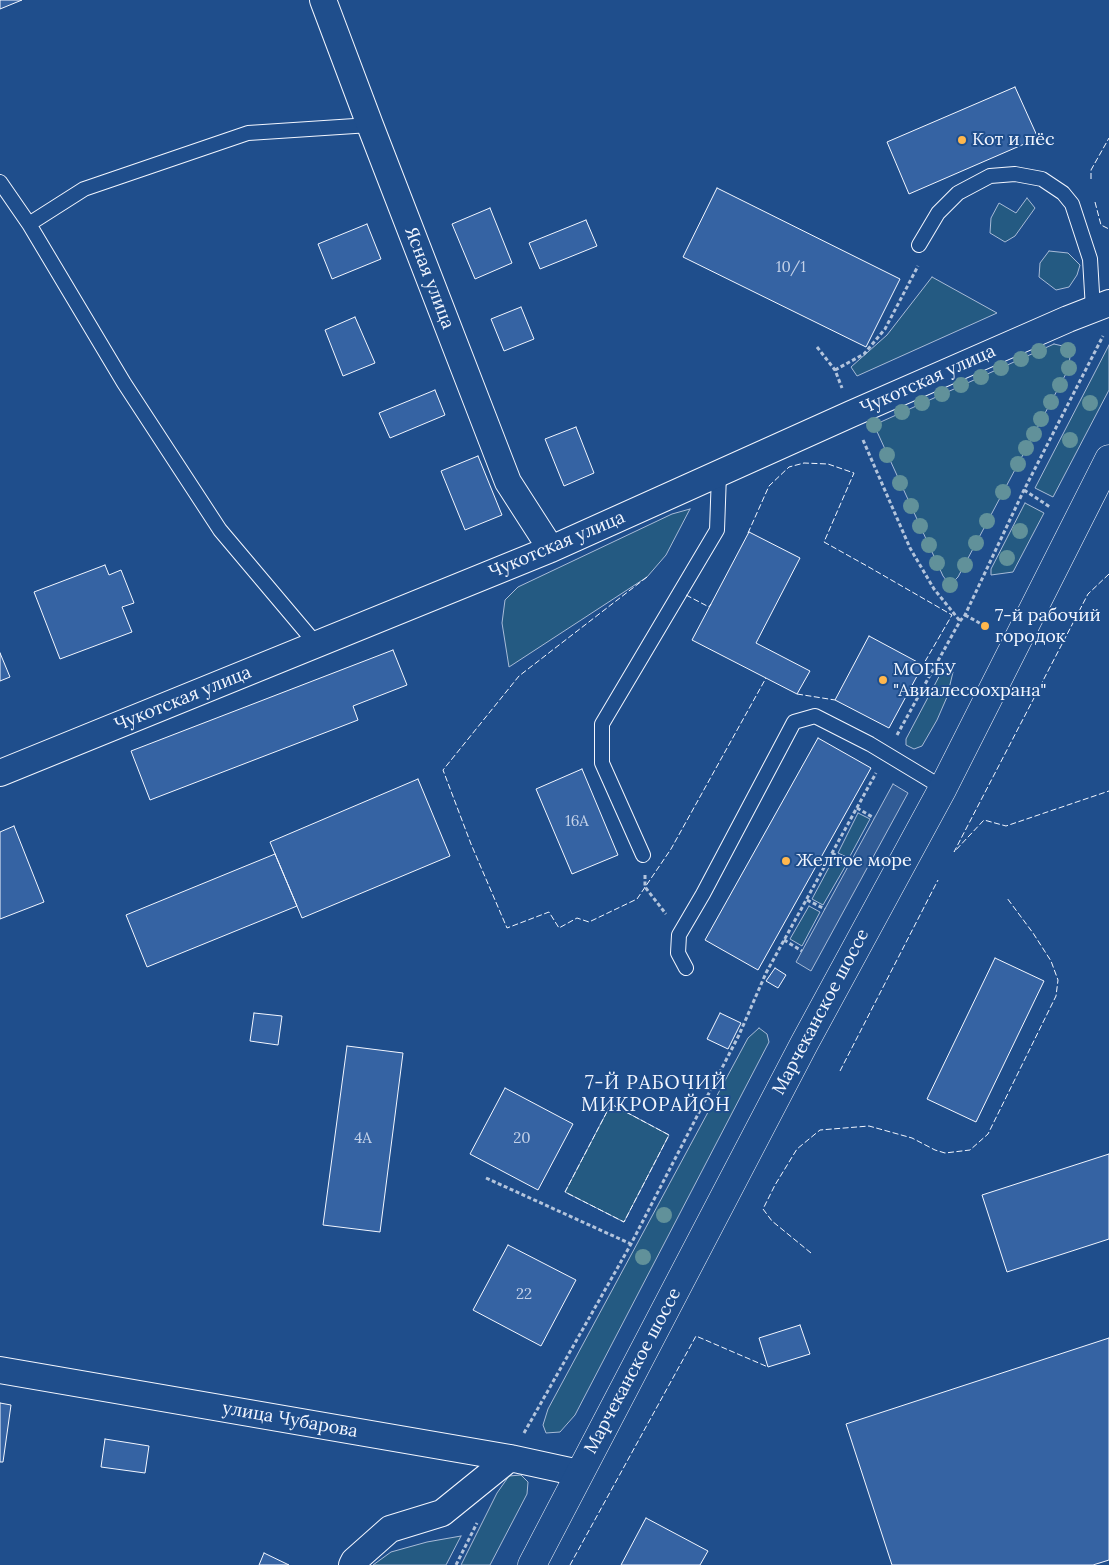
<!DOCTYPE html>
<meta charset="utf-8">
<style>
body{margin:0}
canvas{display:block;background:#1f4e8c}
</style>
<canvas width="1109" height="1565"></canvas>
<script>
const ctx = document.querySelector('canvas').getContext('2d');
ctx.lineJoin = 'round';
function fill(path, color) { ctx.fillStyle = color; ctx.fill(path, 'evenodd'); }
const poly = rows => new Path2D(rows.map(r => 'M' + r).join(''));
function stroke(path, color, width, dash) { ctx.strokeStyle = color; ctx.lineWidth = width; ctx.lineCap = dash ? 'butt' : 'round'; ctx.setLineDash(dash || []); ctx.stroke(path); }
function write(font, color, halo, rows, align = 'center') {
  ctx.font = font + ' Lora,serif'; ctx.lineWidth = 4; ctx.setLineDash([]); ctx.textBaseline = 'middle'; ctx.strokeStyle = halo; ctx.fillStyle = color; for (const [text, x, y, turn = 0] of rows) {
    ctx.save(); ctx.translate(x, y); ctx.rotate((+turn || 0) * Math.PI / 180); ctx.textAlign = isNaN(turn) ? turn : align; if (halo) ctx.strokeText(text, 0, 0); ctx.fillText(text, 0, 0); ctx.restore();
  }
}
const green = poly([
 [1027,198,1035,208,1015,236,1005,242,990,233,991,218,999,203,1016,213,1027,198],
 [1049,251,1068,253,1080,265,1077,275,1069,287,1056,290,1039,277,1040,263,1049,251],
 [932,277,997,313,857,376,851,367,887,335,932,277],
 [1054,344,1067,347,1070,355,1069,368,958,577,950,585,943,576,874,425,1054,344],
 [1109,345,1109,390,1053,497,1035,488,1109,345],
 [1025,503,1044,513,1013,572,991,575,991,569,1025,503],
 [690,509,666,555,647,577,509,667,502,623,505,600,518,587,672,514,690,509],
 [949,668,953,672,947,697,937,720,922,746,914,749,906,745,906,739,943,669,949,668],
 [858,813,870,819,849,858,838,853,858,813],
 [834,858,846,865,823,905,812,899,834,858],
 [809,906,820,912,802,946,790,939,809,906],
 [759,1028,767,1034,769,1042,575,1415,560,1432,546,1433,543,1425,548,1409,748,1038,759,1028],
 [611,1104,669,1135,624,1222,565,1192,611,1104],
 [521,1475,528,1482,527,1494,490,1565,461,1565,497,1493,509,1476,521,1475],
 [461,1536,446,1565,373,1565,391,1552,427,1542,461,1536]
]);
const parking = poly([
 [893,784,908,793,811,971,796,962,893,784]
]);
const building = poly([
 [0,0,22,0,0,9,0,0],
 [1015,87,1038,138,909,194,887,142,1015,87],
 [717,188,900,279,866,347,683,257,717,188],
 [490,208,512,263,475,279,452,224,490,208],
 [586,220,597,246,540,269,529,243,586,220],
 [367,224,381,259,332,279,318,244,367,224],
 [521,307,534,339,504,351,491,319,521,307],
 [355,317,375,363,343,376,325,330,355,317],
 [435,390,445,415,390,438,379,413,435,390],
 [576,427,594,473,564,486,545,439,576,427],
 [478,456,502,515,465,530,441,471,478,456],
 [749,532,800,558,756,643,810,671,797,694,692,640,749,532],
 [105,565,109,575,121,570,134,603,122,607,132,632,60,659,34,592,105,565],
 [869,636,923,665,889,728,835,700,869,636],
 [393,650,407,685,353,706,358,720,150,800,131,751,393,650],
 [0,653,10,677,0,681,0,653],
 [818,738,871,768,758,970,705,940,818,738],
 [582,769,618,855,572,874,536,789,582,769],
 [418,779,450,856,302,918,270,842,418,779],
 [14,826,44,902,0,919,0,832,14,826],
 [275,854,297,906,147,967,126,915,275,854],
 [995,958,1044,981,976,1122,927,1099,995,958],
 [775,968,786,975,778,988,766,981,775,968],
 [254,1013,282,1016,278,1045,250,1041,254,1013],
 [720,1013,741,1023,728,1049,707,1039,720,1013],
 [347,1046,403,1053,380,1232,323,1225,347,1046],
 [505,1088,573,1124,538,1190,470,1154,505,1088],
 [1109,1154,1109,1239,1007,1272,982,1195,1109,1154],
 [508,1245,576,1280,541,1346,473,1310,508,1245],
 [800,1325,810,1354,768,1367,759,1338,800,1325],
 [1109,1338,1109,1560,1093,1565,892,1565,846,1424,1109,1338],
 [0,1403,11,1405,3,1462,0,1462,0,1403],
 [105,1439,149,1446,145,1473,101,1467,105,1439],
 [646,1518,708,1551,700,1565,621,1565,646,1518],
 [264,1553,289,1565,259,1565,264,1553]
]);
const path = poly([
 [817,347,835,370,842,388],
 [835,370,864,354,885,329,918,266],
 [863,440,910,548,934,589,960,621],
 [1024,490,1050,507],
 [965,615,985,626],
 [897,735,960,621,965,615,1024,490,1103,336],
 [857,808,874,818],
 [832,853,850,863],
 [645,875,645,887,666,914],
 [807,900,825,909],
 [784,940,802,951],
 [486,1178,631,1244],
 [524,1433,631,1244,739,1035,766,973,876,773],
 [456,1565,477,1523]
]);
const service = poly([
 [0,182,29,224,124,383,220,530,317,645],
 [29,224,84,189,248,133,370,125],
 [919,245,938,213,958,193,990,176,1015,174,1042,179,1063,193,1072,204,1090,259,1093,309],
 [643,855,602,763,602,724,717,530,719,474],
 [686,968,678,953,679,935,703,894,794,722,815,716,870,744,943,788]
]);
const minor = poly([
 [323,0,370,125,508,482,551,549],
 [0,773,551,549,851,414,1068,319,1109,303],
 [0,1370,510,1458,579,1473],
 [352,1565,354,1561,390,1529,442,1513,510,1458]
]);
const tertiary = poly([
 [532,1565,804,1044,943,788,1109,459]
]);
const fence = poly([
 [1091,179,1091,170,1109,138],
 [1095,202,1101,225,1109,229],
 [748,533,769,486,789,467,804,463,828,464,854,473,824,542,867,566,952,615,923,665],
 [1109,574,1088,594,954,852,984,820,1006,826,1109,791],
 [647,577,519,676,443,770,471,844,507,928,549,912,559,928,577,918,589,922,637,899,671,849,766,678],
 [686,595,709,607,711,604],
 [797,694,835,700],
 [840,1071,938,880],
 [611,1104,669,1135,624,1222,565,1192,611,1104],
 [811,1253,772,1221,763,1209,775,1185,797,1149,820,1130,869,1126,912,1138,935,1150,945,1153,970,1150,988,1134,1056,996,1058,980,1051,961,1033,933,1007,898],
 [570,1565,696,1336,768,1367]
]);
const trees = [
 [1068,350],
 [1039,351],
 [1021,359],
 [1001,368],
 [1069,368],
 [981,377],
 [961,385],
 [1060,385],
 [942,394],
 [1051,402],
 [922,403],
 [1090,403],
 [902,412],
 [1041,419],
 [874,425],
 [1034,434],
 [1070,440],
 [1026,448],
 [887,455],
 [1018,464],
 [900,483],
 [1003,492],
 [911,506],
 [987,521],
 [920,526],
 [1020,531],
 [976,543],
 [929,545],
 [1007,558],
 [937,563],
 [965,565],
 [950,585],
 [664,1215],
 [643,1257]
];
const markers = [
 [962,140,5,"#ffb74d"],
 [985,626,5,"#ffb74d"],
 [883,680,5,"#ffb74d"],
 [786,861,5,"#ffb74d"]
];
const numberNames = [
 ["10/1",791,268],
 ["16А",577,822],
 ["4А",363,1139],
 ["20",522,1139],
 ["22",524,1295]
];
const poiNames = [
 ["Кот и пёс",972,140],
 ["7-й рабочий",995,616],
 ["городок",995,637],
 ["МОГБУ",893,670],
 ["\"Авиалесоохрана\"",893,691],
 ["Желтое море",796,861]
];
const streetNames = [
 ["Ясная улица",429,278,69],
 ["Чукотская улица",928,380,-24],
 ["Чукотская улица",557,545,-23],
 ["Чукотская улица",183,699,-22],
 ["Марчеканское шоссе",821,1012,-62],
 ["Марчеканское шоссе",633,1371,-62],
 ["улица Чубарова",290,1420,10]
];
const neighbourhoodNames = [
 ["7-Й РАБОЧИЙ",656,1084],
 ["МИКРОРАЙОН",656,1106]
];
fill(green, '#245a82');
stroke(green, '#a8bbd7', 1);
fill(parking, '#305b95');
stroke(parking, '#a8bbd7', 1);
fill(building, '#3563a3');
stroke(building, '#f2f6ff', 1);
stroke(service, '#f2f6ff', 16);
stroke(minor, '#f2f6ff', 28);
stroke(tertiary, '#f2f6ff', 29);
stroke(path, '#b3c4dc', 3, [4, 2.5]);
stroke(service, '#1f4e8c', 14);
stroke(minor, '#1f4e8c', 26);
stroke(tertiary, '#1f4e8c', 28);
stroke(fence, '#f2f6ff', 1, [6, 2.5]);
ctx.fillStyle = '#61919a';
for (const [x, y] of trees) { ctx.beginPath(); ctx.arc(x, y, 8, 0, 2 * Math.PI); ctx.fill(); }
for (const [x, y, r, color] of markers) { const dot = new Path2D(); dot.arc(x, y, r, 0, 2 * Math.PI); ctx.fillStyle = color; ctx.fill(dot); stroke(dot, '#1f4e8c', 2); }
write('15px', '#c3d1e8', null, numberNames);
write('18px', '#f2f6ff', '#1f4e8c', poiNames, 'left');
write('18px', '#f2f6ff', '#1f4e8c', streetNames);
ctx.letterSpacing = '1px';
write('19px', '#f2f6ff', '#1f4e8c', neighbourhoodNames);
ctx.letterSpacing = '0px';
</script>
